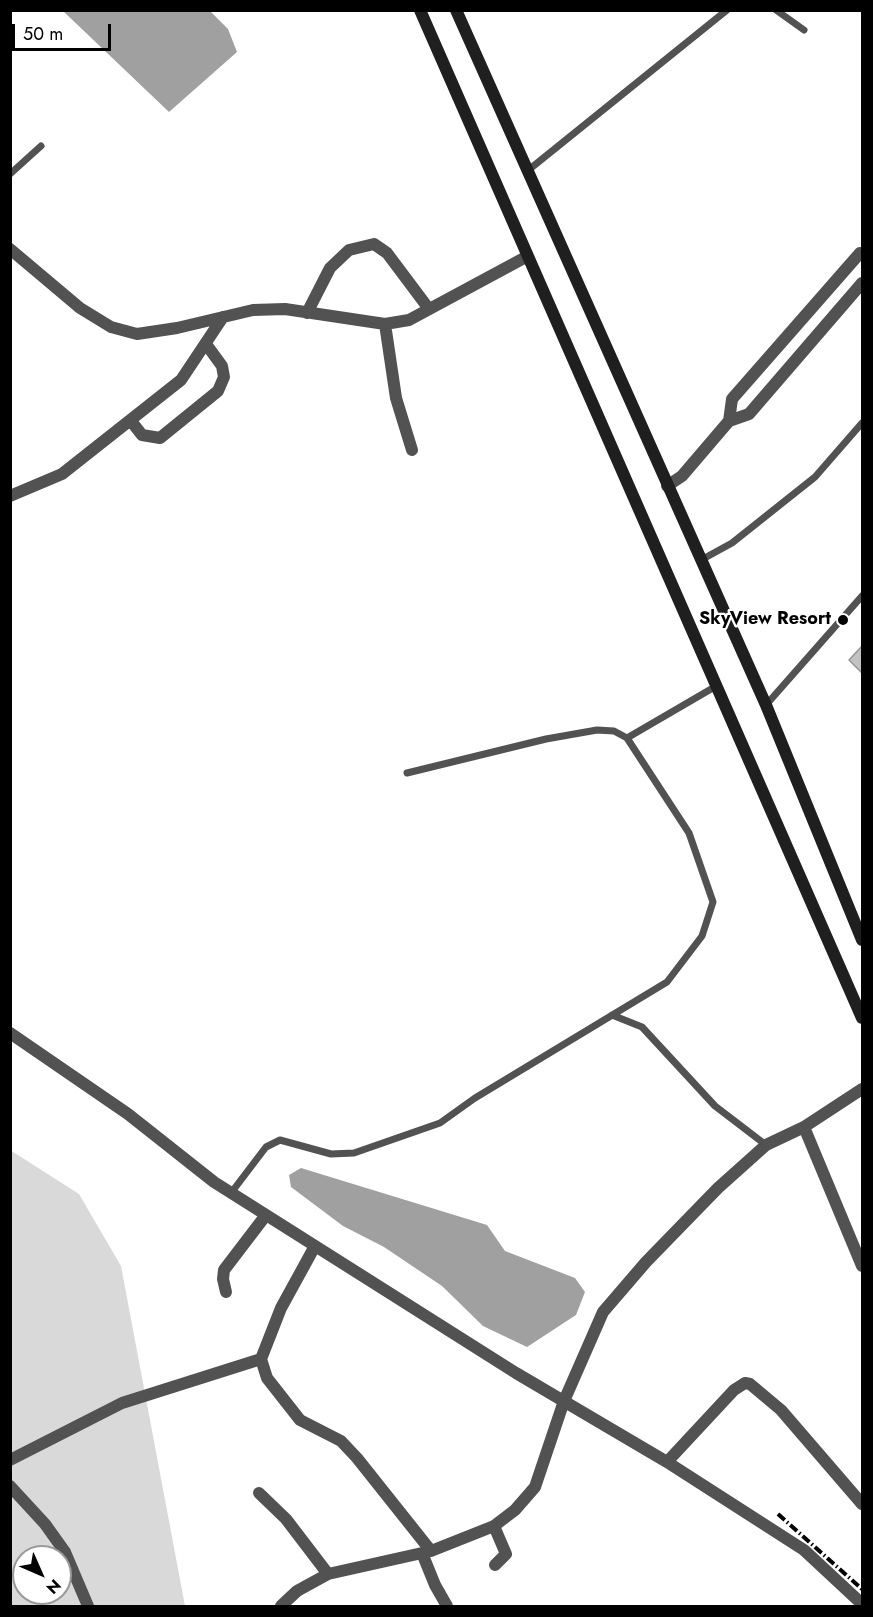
<!DOCTYPE html>
<style>
body{margin:0}
#map{position:relative;width:873px;height:1617px;overflow:hidden;background:#fff;font-family:Jost,sans-serif}
canvas{display:block}
.frame{position:absolute;inset:0;border:12px solid #000;pointer-events:none}
.north{position:absolute;left:12px;top:1545px;width:60px;height:60px;box-sizing:border-box;background:#fff;border:2px solid #999;border-radius:50%;rotate:135deg;font-size:16px;font-weight:700;line-height:24px;text-align:center;color:#000}
.north::after{content:'';display:block;margin:auto;width:21px;height:27px;background:#000;clip-path:polygon(50% 0,100% 100%,50% 72%,0 100%)}
.scale{position:absolute;left:12px;top:24px;width:99px;height:27px;box-sizing:border-box;border:3px solid #000;border-top:0;padding-left:8px;font-size:18px;line-height:21px;white-space:nowrap;color:#000;-webkit-text-stroke:4px #fff;paint-order:stroke}
</style>
<div id="map">
<canvas width="873" height="1617"></canvas>
<div class="frame"></div>
<div class="north">N</div>
<div class="scale">50 m</div>
</div>
<script>
const ctx = document.querySelector('canvas').getContext('2d');
ctx.lineJoin = 'round';
function fill(path, color) { ctx.fillStyle = color; ctx.fill(path, 'evenodd'); }
const poly = rows => new Path2D(rows.map(r => 'M' + r).join(''));
function stroke(path, color, width, dash) { ctx.strokeStyle = color; ctx.lineWidth = width; ctx.lineCap = dash ? 'butt' : 'round'; ctx.setLineDash(dash || []); ctx.stroke(path); }
function write(font, color, halo, rows, align = 'center') {
  ctx.font = font + ' Jost,sans-serif'; ctx.lineWidth = 4.5; ctx.setLineDash([]); ctx.textBaseline = 'middle'; ctx.strokeStyle = halo; ctx.fillStyle = color; for (const [text, x, y, turn = 0] of rows) {
    ctx.save(); ctx.translate(x, y); ctx.rotate((+turn || 0) * Math.PI / 180); ctx.textAlign = isNaN(turn) ? turn : align; if (halo) ctx.strokeText(text, 0, 0); ctx.fillText(text, 0, 0); ctx.restore();
  }
}
const green = poly([
 [10,1150,79,1194,121,1266,185,1606,11,1606],
 [24,1557,60,1557,60,1593,24,1593]
]);
const water = poly([
 [63,11,210,11,228,29,237,52,169,112],
 [301,1168,487,1225,505,1251,575,1278,585,1292,576,1315,527,1347,483,1326,442,1286,384,1247,343,1226,291,1187,289,1175]
]);
const building = poly([
 [862,646,862,673,849,660,862,646]
]);
const service = poly([
 [776,10,804,30],
 [526,172,727,10],
 [10,174,41,146],
 [701,560,732,543,815,477,862,423],
 [766,705,862,596],
 [627,738,718,685],
 [612,1015,642,1027,715,1106,766,1145],
 [231,1193,266,1147,280,1140,331,1154,354,1153,440,1123,475,1098,667,982,702,936,713,902,689,833,627,738,614,731,597,730,546,739,407,773]
]);
const minor = poly([
 [10,249,80,308,111,327,137,334,177,328,253,310,285,309,385,324,409,320,526,257],
 [307,313,330,268,349,250,374,244,387,253,429,309],
 [385,324,396,398,412,450],
 [131,421,142,435,160,438,218,391,224,377,222,366,206,344],
 [729,421,732,399,860,253,862,255],
 [667,486,682,476,729,421,749,414,862,283],
 [10,496,62,474,181,380,223,317],
 [10,1033,128,1114,214,1182,516,1373,667,1462,804,1550,862,1604],
 [804,1127,862,1266],
 [315,1246,281,1308,261,1359,267,1378,300,1420,341,1441,357,1458,431,1551],
 [226,1292,223,1279,224,1270,266,1215],
 [10,1460,122,1403,261,1359],
 [667,1462,734,1390,745,1383,750,1384,781,1410,862,1504],
 [10,1486,45,1524,65,1552,88,1606],
 [259,1493,286,1519,328,1574,431,1551,494,1526,515,1510,535,1487,564,1401,603,1312,646,1262,718,1188,766,1145,804,1127,862,1089],
 [494,1526,506,1554,495,1565],
 [422,1553,435,1585,447,1606],
 [281,1606,297,1591,328,1574]
]);
const secondary = poly([
 [420,10,862,1018],
 [456,10,766,705,862,940]
]);
const rail = poly([
 [778,1514,862,1589]
]);
const markers = [
 [843,620,6,"#000"]
];
const poiNames = [
 ["SkyView Resort",831,620]
];
fill(green, '#d9d9d9');
fill(water, '#a0a0a0');
fill(building, '#c2c2c2');
stroke(building, '#969696', 1.5);
stroke(service, '#525252', 7);
stroke(minor, '#525252', 12);
stroke(secondary, '#1f1f1f', 12);
stroke(rail, '#000', 4, [9, 3, 1.5, 3]);
for (const [x, y, r, color] of markers) { const dot = new Path2D(); dot.arc(x, y, r, 0, 2 * Math.PI); ctx.fillStyle = color; ctx.fill(dot); stroke(dot, '#fff', 2); }
write('bold 18px', '#000', '#fff', poiNames, 'right');
</script>
